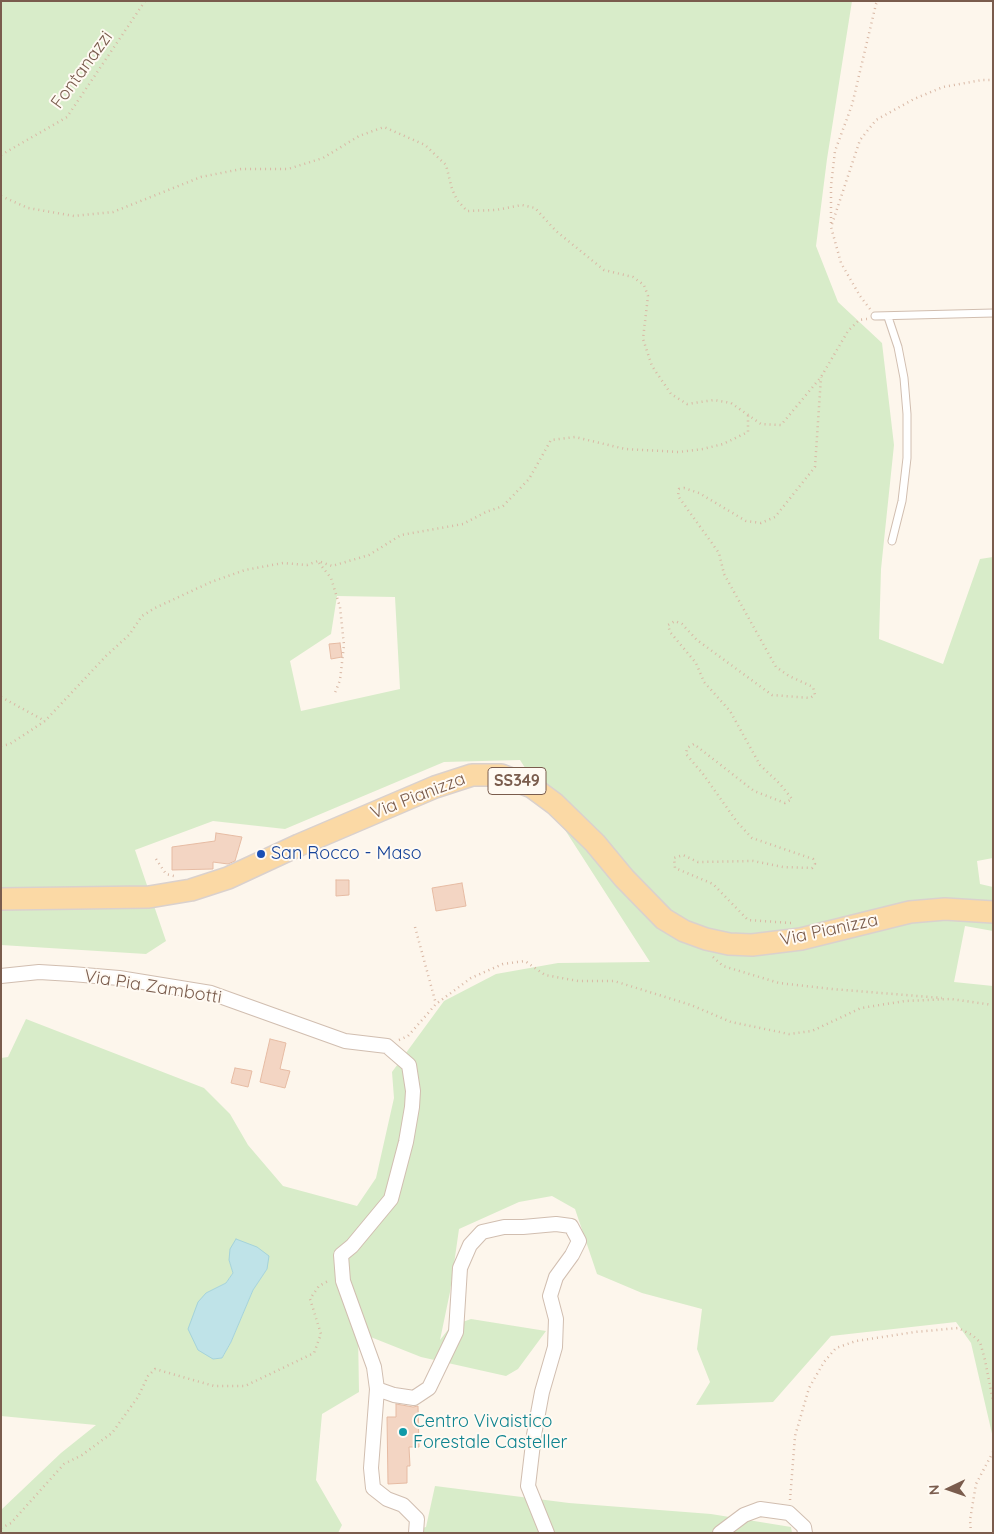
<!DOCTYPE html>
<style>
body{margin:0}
#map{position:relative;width:994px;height:1534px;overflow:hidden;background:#fdf6ec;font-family:Quicksand,sans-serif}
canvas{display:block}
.frame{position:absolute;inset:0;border:2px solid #7a5c4d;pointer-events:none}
.north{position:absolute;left:924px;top:1464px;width:50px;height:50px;-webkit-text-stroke:4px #fffaf3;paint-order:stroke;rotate:267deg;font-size:14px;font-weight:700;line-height:20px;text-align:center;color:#7a5c4d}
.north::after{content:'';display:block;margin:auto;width:18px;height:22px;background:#7a5c4d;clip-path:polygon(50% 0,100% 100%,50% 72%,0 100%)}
</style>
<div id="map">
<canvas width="994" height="1534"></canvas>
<div class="frame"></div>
<div class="north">N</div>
</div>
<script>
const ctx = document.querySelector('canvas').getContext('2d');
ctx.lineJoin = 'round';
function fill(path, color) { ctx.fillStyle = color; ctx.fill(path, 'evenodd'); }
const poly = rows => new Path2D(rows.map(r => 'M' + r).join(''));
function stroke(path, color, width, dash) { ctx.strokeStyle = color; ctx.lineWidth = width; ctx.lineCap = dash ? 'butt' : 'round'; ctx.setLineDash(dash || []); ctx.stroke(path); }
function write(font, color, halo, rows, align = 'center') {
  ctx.font = font + ' Quicksand,sans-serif'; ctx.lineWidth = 4; ctx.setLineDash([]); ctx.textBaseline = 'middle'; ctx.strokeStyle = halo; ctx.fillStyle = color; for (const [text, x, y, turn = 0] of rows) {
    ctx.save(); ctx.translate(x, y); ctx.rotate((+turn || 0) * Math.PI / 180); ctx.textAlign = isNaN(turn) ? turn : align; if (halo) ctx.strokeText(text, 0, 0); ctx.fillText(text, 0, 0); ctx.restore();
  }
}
const green = poly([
 [1,1,852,1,827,159,816,246,838,302,882,343,894,445,881,569,879,639,943,664,980,559,993,557,993,858,977,861,980,884,993,887,993,931,965,926,954,982,993,986,993,1438,971,1343,956,1322,831,1336,773,1402,696,1405,710,1382,697,1349,702,1309,642,1293,597,1274,575,1209,552,1196,519,1202,459,1229,450,1292,440,1340,451,1326,471,1319,546,1331,518,1369,506,1376,421,1357,358,1332,359,1392,322,1414,316,1480,342,1525,338,1533,1,1533,1,1510,61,1453,96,1425,1,1416,1,1058,8,1057,26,1019,204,1088,230,1114,248,1145,283,1186,357,1206,376,1178,394,1098,392,1072,444,1001,496,974,558,963,650,962,520,760,444,762,285,829,213,821,135,850,166,941,146,954,1,945],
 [337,596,395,597,400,689,301,711,290,661,331,634],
 [229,1260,267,1269,253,1290,231,1342,222,1358,213,1359,206,1293,226,1283,233,1273],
 [435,1486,569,1503,711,1514,791,1527,792,1533,406,1533,426,1527]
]);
const water = poly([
 [236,1239,257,1247,269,1256,267,1269,253,1290,231,1342,222,1358,213,1359,198,1350,188,1329,198,1302,206,1293,226,1283,233,1273,229,1260,230,1249,236,1239]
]);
const building = poly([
 [340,643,342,657,331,659,329,644,340,643],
 [216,833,242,837,235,861,228,864,213,862,213,869,172,870,172,847,215,841,216,833],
 [336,880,349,880,349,895,336,896,336,880],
 [462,883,466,906,436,911,432,888,462,883],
 [270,1039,286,1043,280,1069,290,1071,285,1088,260,1082,270,1039],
 [235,1068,252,1071,248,1087,231,1083,235,1068],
 [396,1404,413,1407,418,1406,419,1447,409,1447,410,1466,407,1466,407,1483,388,1484,387,1417,396,1417,396,1404]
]);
const path = poly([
 [1,155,67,117,145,1],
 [1,196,28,208,74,216,113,212,201,177,241,169,288,169,323,158,359,136,384,127,425,145,446,165,452,189,457,200,467,211,496,210,522,205,535,208,556,231,604,270,633,277,644,285,648,296,643,339,652,366,671,394,687,404,714,400,731,403,761,424,781,425,821,377,848,331,859,320,867,319],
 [831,223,831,186,835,151,852,105,876,4,878,1],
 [870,309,860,296,841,263,831,227,860,140,876,120,914,99,943,87,982,80,993,80],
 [319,563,331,578,340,607,344,645,340,680,335,693],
 [1,697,45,721],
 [1,746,10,744,45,721,106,656,129,635,142,616,155,608,211,582,245,570,283,563,307,565,318,561,332,566,369,555,401,535,463,524,486,512,503,506,529,479,551,440,575,437,625,449,679,452,703,449,723,444,748,432,748,415],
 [156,859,166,874,174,876],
 [791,923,748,920,713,884,675,868,674,858,683,855,698,862,753,861,783,867,812,868,815,864,813,859,752,838,737,822,703,774,686,754,687,748,694,744,754,791,785,803,792,799,780,784,760,765,730,711,704,682,696,663,670,632,668,625,675,621,682,624,697,640,772,695,810,698,815,695,813,687,789,676,776,667,724,574,719,553,678,496,679,489,684,488,699,493,746,521,761,523,775,517,815,467,821,377],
 [415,927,436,1004],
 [713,957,723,966,779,983,832,989,942,998],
 [399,1040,408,1036,436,1004,471,978,503,964,525,961,545,975,578,981,614,981,691,1005,731,1022,789,1034,812,1031,861,1008,905,1001,951,999,993,1005],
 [790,1500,795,1436,809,1388,824,1362,836,1348,856,1341,915,1332,958,1328,972,1335,980,1342,985,1360,993,1401],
 [1,1528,11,1523,64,1464,82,1455,112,1433,138,1397,148,1376,155,1369,214,1386,245,1386,314,1353,321,1334,310,1299,319,1286,330,1280],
 [971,1533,970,1520,976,1484,993,1452]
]);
const service = poly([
 [875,316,993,313],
 [888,317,898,347,904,378,907,414,907,458,902,501,892,541]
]);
const minor = poly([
 [1,976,39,972,72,974,119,978,211,993,345,1041,387,1046,409,1065,413,1091,412,1107,406,1142,391,1199,352,1246,341,1255,343,1281,374,1367,377,1389,371,1468,373,1488,387,1499,403,1505,417,1519,416,1533],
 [377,1389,394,1395,414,1398,429,1388,456,1332,460,1268,470,1245,482,1232,504,1227,523,1227,556,1224,571,1226,579,1241,572,1255,556,1277,550,1296,556,1319,555,1347,542,1392,534,1435,528,1486,547,1533],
 [720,1533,744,1515,760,1509,789,1513,804,1527,805,1533]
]);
const primary = poly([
 [1,899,149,897,191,890,228,878,299,845,435,787,472,775,501,775,532,787,555,804,595,843,624,878,664,919,684,931,706,939,729,944,752,945,801,939,910,912,945,909,993,912]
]);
const markers = [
 [261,854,5,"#1a4fb4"],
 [403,1432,5,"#0f9aa8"]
];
const shields = [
 [517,781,58]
];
const shieldNames = [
 ["SS349",517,781]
];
const streetNames = [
 ["Fontanazzi",82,70,-54],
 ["Via Pianizza",418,796,-21],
 ["Via Pianizza",829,930,-12],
 ["Via Pia Zambotti",153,987,9]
];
const transitNames = [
 ["San Rocco - Maso",271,854]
];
const cultureNames = [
 ["Centro Vivaistico",413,1422],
 ["Forestale Casteller",413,1443]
];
fill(green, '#d8ecc9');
fill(water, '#bfe3e8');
stroke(water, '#a5d3da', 1);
fill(building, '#f3d5c3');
stroke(building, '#e6bba3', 1);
stroke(service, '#d1beb0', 9);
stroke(minor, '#d1beb0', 16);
stroke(primary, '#dad1cd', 24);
stroke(path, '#d9b8a5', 2.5, [1, 4]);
stroke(service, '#fff', 7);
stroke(minor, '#fff', 14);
stroke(primary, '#fbd9a5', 21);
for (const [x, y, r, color] of markers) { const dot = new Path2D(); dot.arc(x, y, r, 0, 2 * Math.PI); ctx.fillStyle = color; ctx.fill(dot); stroke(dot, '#fffaf3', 2); }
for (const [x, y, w] of shields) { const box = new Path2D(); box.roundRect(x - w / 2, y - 13.5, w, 27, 4); ctx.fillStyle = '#fffaf3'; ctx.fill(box); stroke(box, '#7a5c4d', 1); }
write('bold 16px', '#7a5c4d', null, shieldNames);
write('18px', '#7a5c4d', '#fffaf3', streetNames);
write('18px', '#164399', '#fffaf3', transitNames, 'left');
write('18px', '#0d838f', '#fffaf3', cultureNames, 'left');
</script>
